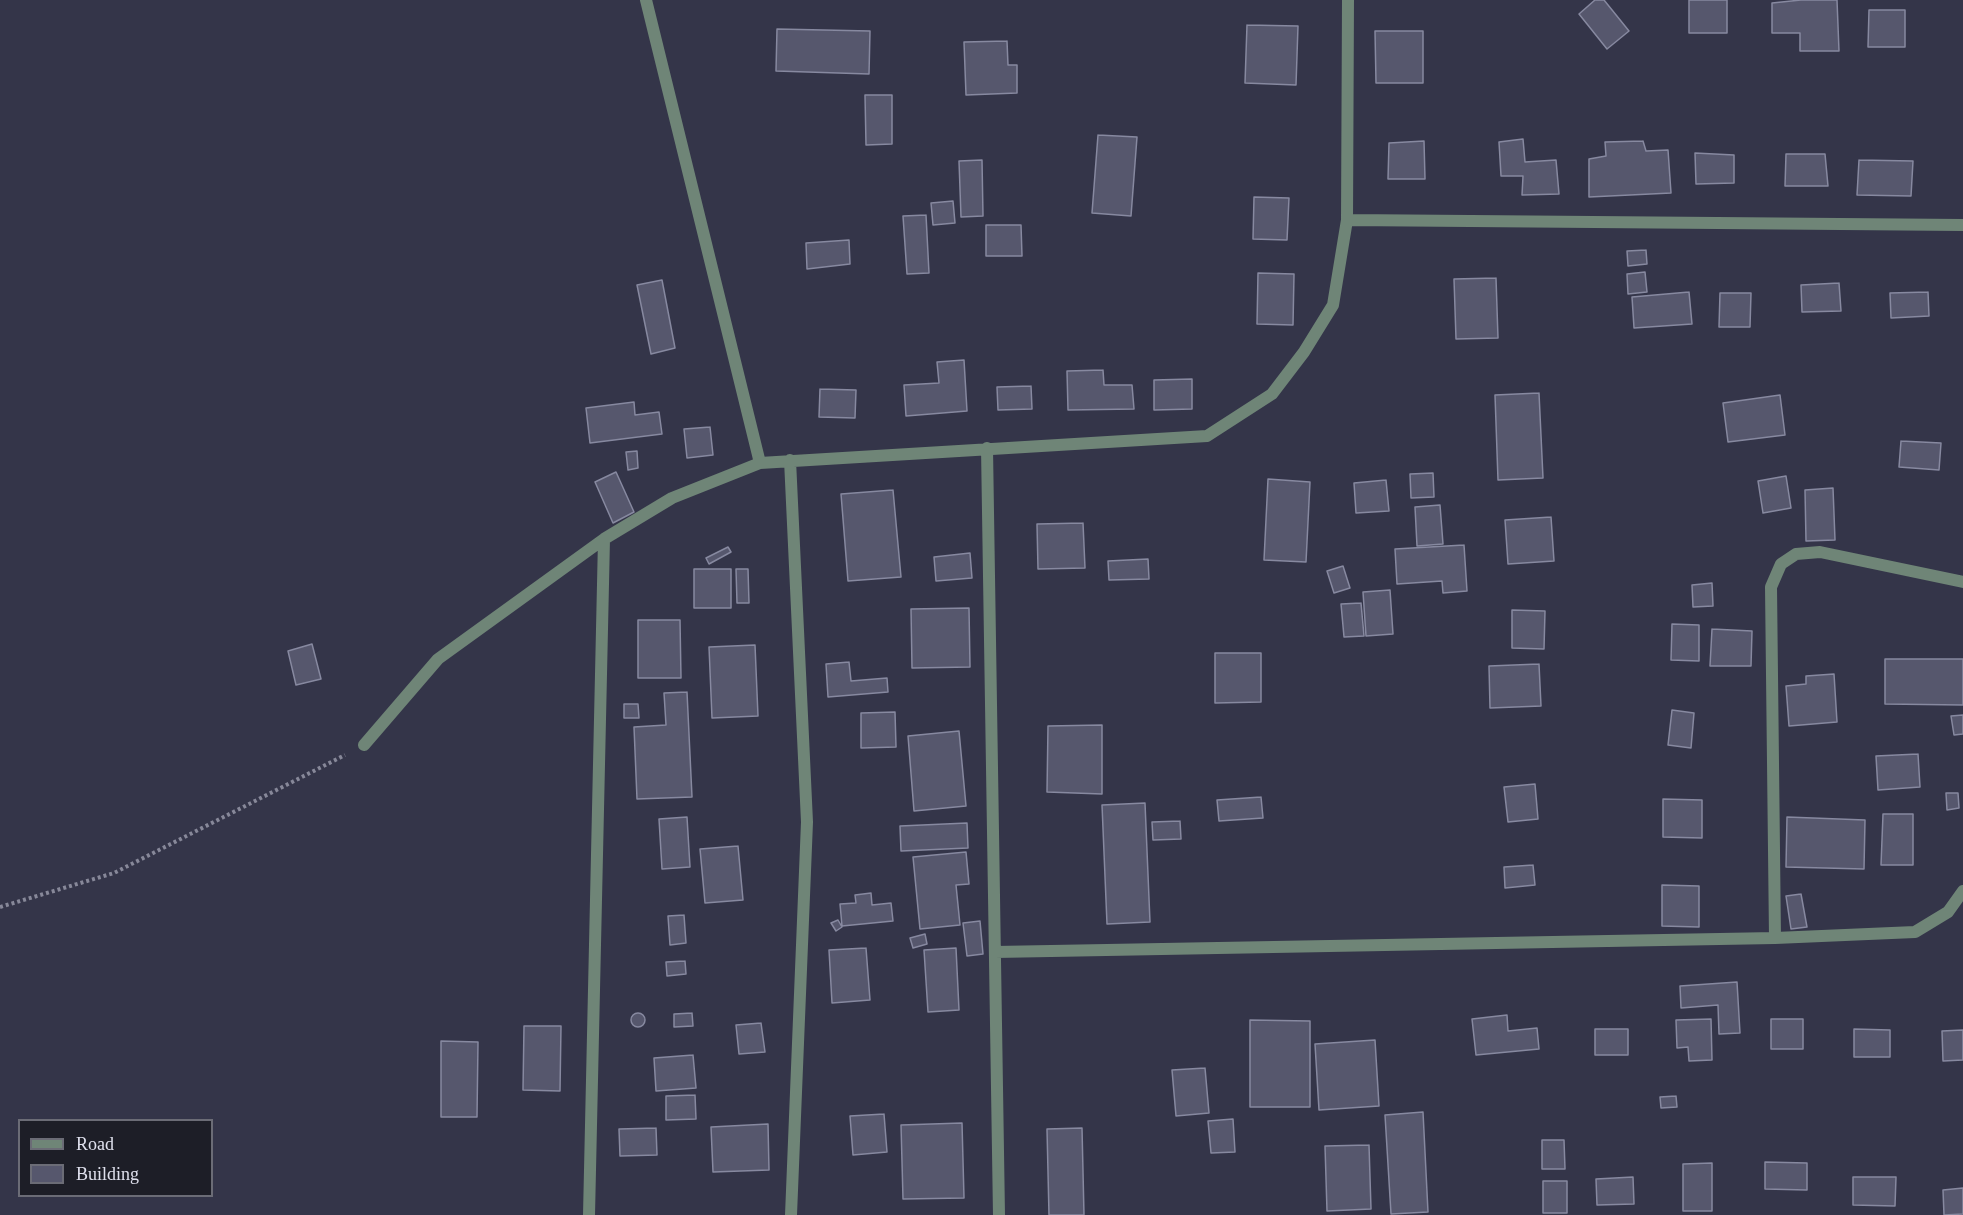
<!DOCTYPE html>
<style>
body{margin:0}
#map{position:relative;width:1963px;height:1215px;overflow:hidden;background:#343549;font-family:"Times New Roman",serif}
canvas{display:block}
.legend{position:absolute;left:18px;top:1119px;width:195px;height:78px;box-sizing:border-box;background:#1d1e27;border:2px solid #6b6c76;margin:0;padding:8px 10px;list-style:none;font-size:18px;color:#dfe0ed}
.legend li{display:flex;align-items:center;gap:12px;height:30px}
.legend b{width:30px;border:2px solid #6b6c76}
</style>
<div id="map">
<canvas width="1963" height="1215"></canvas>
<ul class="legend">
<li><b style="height:8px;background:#6f8577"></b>Road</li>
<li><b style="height:16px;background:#56576d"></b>Building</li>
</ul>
</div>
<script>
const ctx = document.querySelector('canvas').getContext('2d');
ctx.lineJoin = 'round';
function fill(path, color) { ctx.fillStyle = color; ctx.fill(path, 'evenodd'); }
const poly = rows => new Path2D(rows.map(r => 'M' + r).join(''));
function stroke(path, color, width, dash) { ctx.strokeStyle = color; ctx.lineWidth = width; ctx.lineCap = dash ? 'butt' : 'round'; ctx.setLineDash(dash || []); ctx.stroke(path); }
const building = poly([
 [1595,0,1604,0,1629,31,1607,49,1579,14,1595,0],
 [1689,0,1727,0,1727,33,1689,33,1689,0],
 [1801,0,1837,0,1839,51,1800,51,1800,33,1772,33,1772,3,1801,0],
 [1869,10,1905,10,1905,47,1868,47,1869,10],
 [1247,25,1298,26,1296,85,1245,83,1247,25],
 [777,29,870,31,869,74,776,71,777,29],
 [1375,31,1423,31,1423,83,1376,83,1375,31],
 [1007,41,1008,65,1017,65,1017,93,966,95,964,42,1007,41],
 [865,95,892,95,892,144,866,145,865,95],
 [1098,135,1137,137,1131,216,1092,213,1098,135],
 [1523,139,1525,162,1556,160,1559,194,1522,195,1523,176,1501,176,1499,142,1523,139],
 [1424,141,1425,179,1388,179,1389,143,1424,141],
 [1643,141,1646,151,1668,150,1671,193,1589,197,1589,159,1606,156,1605,142,1643,141],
 [1695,153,1734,155,1734,183,1696,184,1695,153],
 [1786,154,1825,154,1828,186,1785,186,1786,154],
 [982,160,983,216,961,217,959,161,982,160],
 [1859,160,1913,161,1911,196,1857,195,1859,160],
 [1254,197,1289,198,1287,240,1253,239,1254,197],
 [953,201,955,223,933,225,931,203,953,201],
 [926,215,929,273,907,274,903,216,926,215],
 [986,225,1021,225,1022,256,986,256,986,225],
 [849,240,850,264,807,269,806,243,849,240],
 [1646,250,1647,264,1628,266,1627,251,1646,250],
 [1645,272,1647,292,1628,294,1627,274,1645,272],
 [1258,273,1294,274,1293,325,1257,324,1258,273],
 [1496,278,1498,338,1456,339,1454,279,1496,278],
 [662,280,675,348,651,354,637,285,662,280],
 [1839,283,1841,311,1802,312,1801,285,1839,283],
 [1689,292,1692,324,1634,328,1632,297,1689,292],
 [1928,292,1929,316,1891,318,1890,293,1928,292],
 [1720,293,1751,293,1750,327,1719,327,1720,293],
 [964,360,967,411,906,416,904,385,939,383,937,362,964,360],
 [1103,370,1104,385,1132,385,1134,409,1068,410,1067,371,1103,370],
 [1192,379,1192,409,1154,410,1154,380,1192,379],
 [1031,386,1032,409,998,410,997,387,1031,386],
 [820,389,856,390,855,418,819,417,820,389],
 [1539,393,1543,478,1498,480,1495,395,1539,393],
 [1780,395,1785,435,1728,442,1723,403,1780,395],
 [634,402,635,415,659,412,662,434,590,443,586,408,634,402],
 [710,427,713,455,687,458,684,429,710,427],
 [1901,441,1941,443,1939,470,1899,467,1901,441],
 [637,451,638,468,628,470,626,452,637,451],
 [616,472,634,512,613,523,595,482,616,472],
 [1433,473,1434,497,1411,498,1410,474,1433,473],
 [1786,476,1791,508,1763,513,1758,481,1786,476],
 [1268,479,1310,482,1306,562,1264,560,1268,479],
 [1386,480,1389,511,1356,513,1354,483,1386,480],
 [1833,488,1835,540,1806,541,1805,490,1833,488],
 [893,490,901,577,848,581,841,494,893,490],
 [1440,505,1443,544,1417,546,1415,507,1440,505],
 [1551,517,1554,561,1508,564,1505,520,1551,517],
 [1083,523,1085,568,1038,569,1037,524,1083,523],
 [1464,545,1467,591,1443,593,1442,581,1397,584,1395,549,1464,545],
 [728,547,731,552,709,564,706,558,728,547],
 [970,553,972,578,936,581,934,557,970,553],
 [1148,559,1149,579,1109,580,1108,561,1148,559],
 [1343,566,1350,588,1334,593,1327,571,1343,566],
 [694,569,731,569,731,608,694,608,694,569],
 [736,569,748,569,749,603,737,603,736,569],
 [1712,583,1713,606,1693,607,1692,585,1712,583],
 [1390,590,1393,634,1366,636,1363,592,1390,590],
 [1361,603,1364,636,1344,637,1341,604,1361,603],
 [969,608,970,667,912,668,911,609,969,608],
 [1512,610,1545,611,1544,649,1512,648,1512,610],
 [638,620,680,620,681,678,638,678,638,620],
 [1672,624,1699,625,1699,661,1671,660,1672,624],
 [1712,629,1752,631,1751,666,1710,666,1712,629],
 [312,644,321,679,296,685,288,651,312,644],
 [755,645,758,716,712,718,709,647,755,645],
 [1215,653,1261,653,1261,702,1215,703,1215,653],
 [1885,659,1963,659,1963,705,1885,704,1885,659],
 [849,662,851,681,887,678,888,692,828,697,826,664,849,662],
 [1539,664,1541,706,1490,708,1489,666,1539,664],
 [1834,674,1837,722,1789,726,1786,686,1806,684,1806,676,1834,674],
 [687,692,692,797,637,799,634,727,666,725,664,693,687,692],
 [624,704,638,704,639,718,624,718,624,704],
 [1672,710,1694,713,1691,748,1668,745,1672,710],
 [895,712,896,747,861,748,861,713,895,712],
 [1963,715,1963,734,1954,735,1951,716,1963,715],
 [1102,725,1102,794,1047,792,1048,726,1102,725],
 [959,731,966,806,914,811,908,736,959,731],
 [1918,754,1920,787,1878,790,1876,756,1918,754],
 [1535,784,1538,819,1508,822,1504,787,1535,784],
 [1946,793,1958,793,1959,808,1947,810,1946,793],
 [1261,797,1263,818,1219,821,1217,800,1261,797],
 [1663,799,1702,800,1702,838,1663,837,1663,799],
 [1145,803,1150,922,1107,924,1102,805,1145,803],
 [1883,814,1913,814,1913,865,1881,865,1883,814],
 [687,817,690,867,662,869,659,819,687,817],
 [1787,817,1865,820,1864,869,1786,867,1787,817],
 [1180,821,1181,839,1153,840,1152,822,1180,821],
 [967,823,968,848,901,851,900,826,967,823],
 [738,846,743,900,705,903,700,849,738,846],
 [966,852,969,884,956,885,960,925,920,929,913,857,966,852],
 [1533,865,1535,885,1505,888,1504,867,1533,865],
 [1662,885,1699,886,1699,927,1662,926,1662,885],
 [871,893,872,905,891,903,893,921,842,926,840,904,856,903,855,895,871,893],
 [1801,894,1807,927,1791,929,1786,896,1801,894],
 [684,915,686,943,670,945,668,916,684,915],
 [838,920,842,927,836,931,831,923,838,920],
 [980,921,983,954,967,956,963,923,980,921],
 [925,934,927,944,913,948,910,938,925,934],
 [866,948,870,1000,832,1003,829,950,866,948],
 [956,948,959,1010,928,1012,924,950,956,948],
 [685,961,686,974,667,976,666,962,685,961],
 [1737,982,1740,1033,1719,1034,1718,1005,1681,1008,1680,986,1737,982],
 [692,1013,693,1026,674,1027,674,1014,692,1013],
 '631 1020a7 7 0 1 1 14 0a7 7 0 1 1-14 0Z',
 [1507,1015,1508,1031,1537,1028,1539,1049,1476,1055,1472,1019,1507,1015],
 [1711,1019,1712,1060,1689,1061,1688,1047,1677,1048,1676,1020,1711,1019],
 [1771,1019,1803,1019,1803,1049,1771,1049,1771,1019],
 [1250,1020,1310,1021,1310,1107,1250,1107,1250,1020],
 [761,1023,765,1052,739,1054,736,1025,761,1023],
 [524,1026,561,1026,560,1091,523,1090,524,1026],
 [1595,1029,1628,1029,1628,1055,1595,1055,1595,1029],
 [1854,1029,1890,1030,1890,1057,1854,1057,1854,1029],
 [1963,1030,1963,1060,1943,1061,1942,1031,1963,1030],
 [1375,1040,1379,1106,1319,1110,1315,1044,1375,1040],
 [441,1041,478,1042,477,1117,441,1117,441,1041],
 [693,1055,696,1088,656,1091,654,1058,693,1055],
 [1205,1068,1209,1113,1176,1116,1172,1070,1205,1068],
 [695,1095,696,1119,666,1120,666,1096,695,1095],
 [1676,1096,1677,1107,1661,1108,1660,1097,1676,1096],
 [1423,1112,1428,1212,1391,1214,1385,1115,1423,1112],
 [884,1114,887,1152,853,1155,850,1116,884,1114],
 [1233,1119,1235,1152,1211,1153,1208,1121,1233,1119],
 [962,1123,964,1198,903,1199,901,1125,962,1123],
 [768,1124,769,1170,713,1172,711,1127,768,1124],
 [656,1128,657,1155,620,1156,619,1129,656,1128],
 [1082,1128,1084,1215,1049,1215,1047,1129,1082,1128],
 [1542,1140,1564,1140,1565,1169,1542,1169,1542,1140],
 [1369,1145,1371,1209,1327,1211,1325,1146,1369,1145],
 [1765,1162,1807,1163,1807,1190,1765,1189,1765,1162],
 [1712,1163,1712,1211,1683,1211,1683,1164,1712,1163],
 [1633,1177,1634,1204,1597,1205,1596,1179,1633,1177],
 [1853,1177,1896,1177,1895,1206,1853,1205,1853,1177],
 [1543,1181,1567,1181,1567,1213,1543,1213,1543,1181],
 [1963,1188,1963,1214,1944,1215,1943,1190,1963,1188]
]);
const path = poly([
 [0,907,114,873,345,755]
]);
const street = poly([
 [646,0,760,463],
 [1347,220,1963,225],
 [987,448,999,1215],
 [790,460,807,822,791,1215],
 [364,745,438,659,604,539,672,498,760,463,1207,436,1272,394,1304,352,1333,305,1347,220,1348,0],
 [1775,938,1771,587,1781,564,1796,554,1820,552,1963,582],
 [995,952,1775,938,1915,932,1948,912,1963,891],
 [589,1215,604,539]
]);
fill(building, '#56576d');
stroke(building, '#8789a0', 1.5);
stroke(path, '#878899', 4, [3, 3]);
stroke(street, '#6f8577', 12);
</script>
